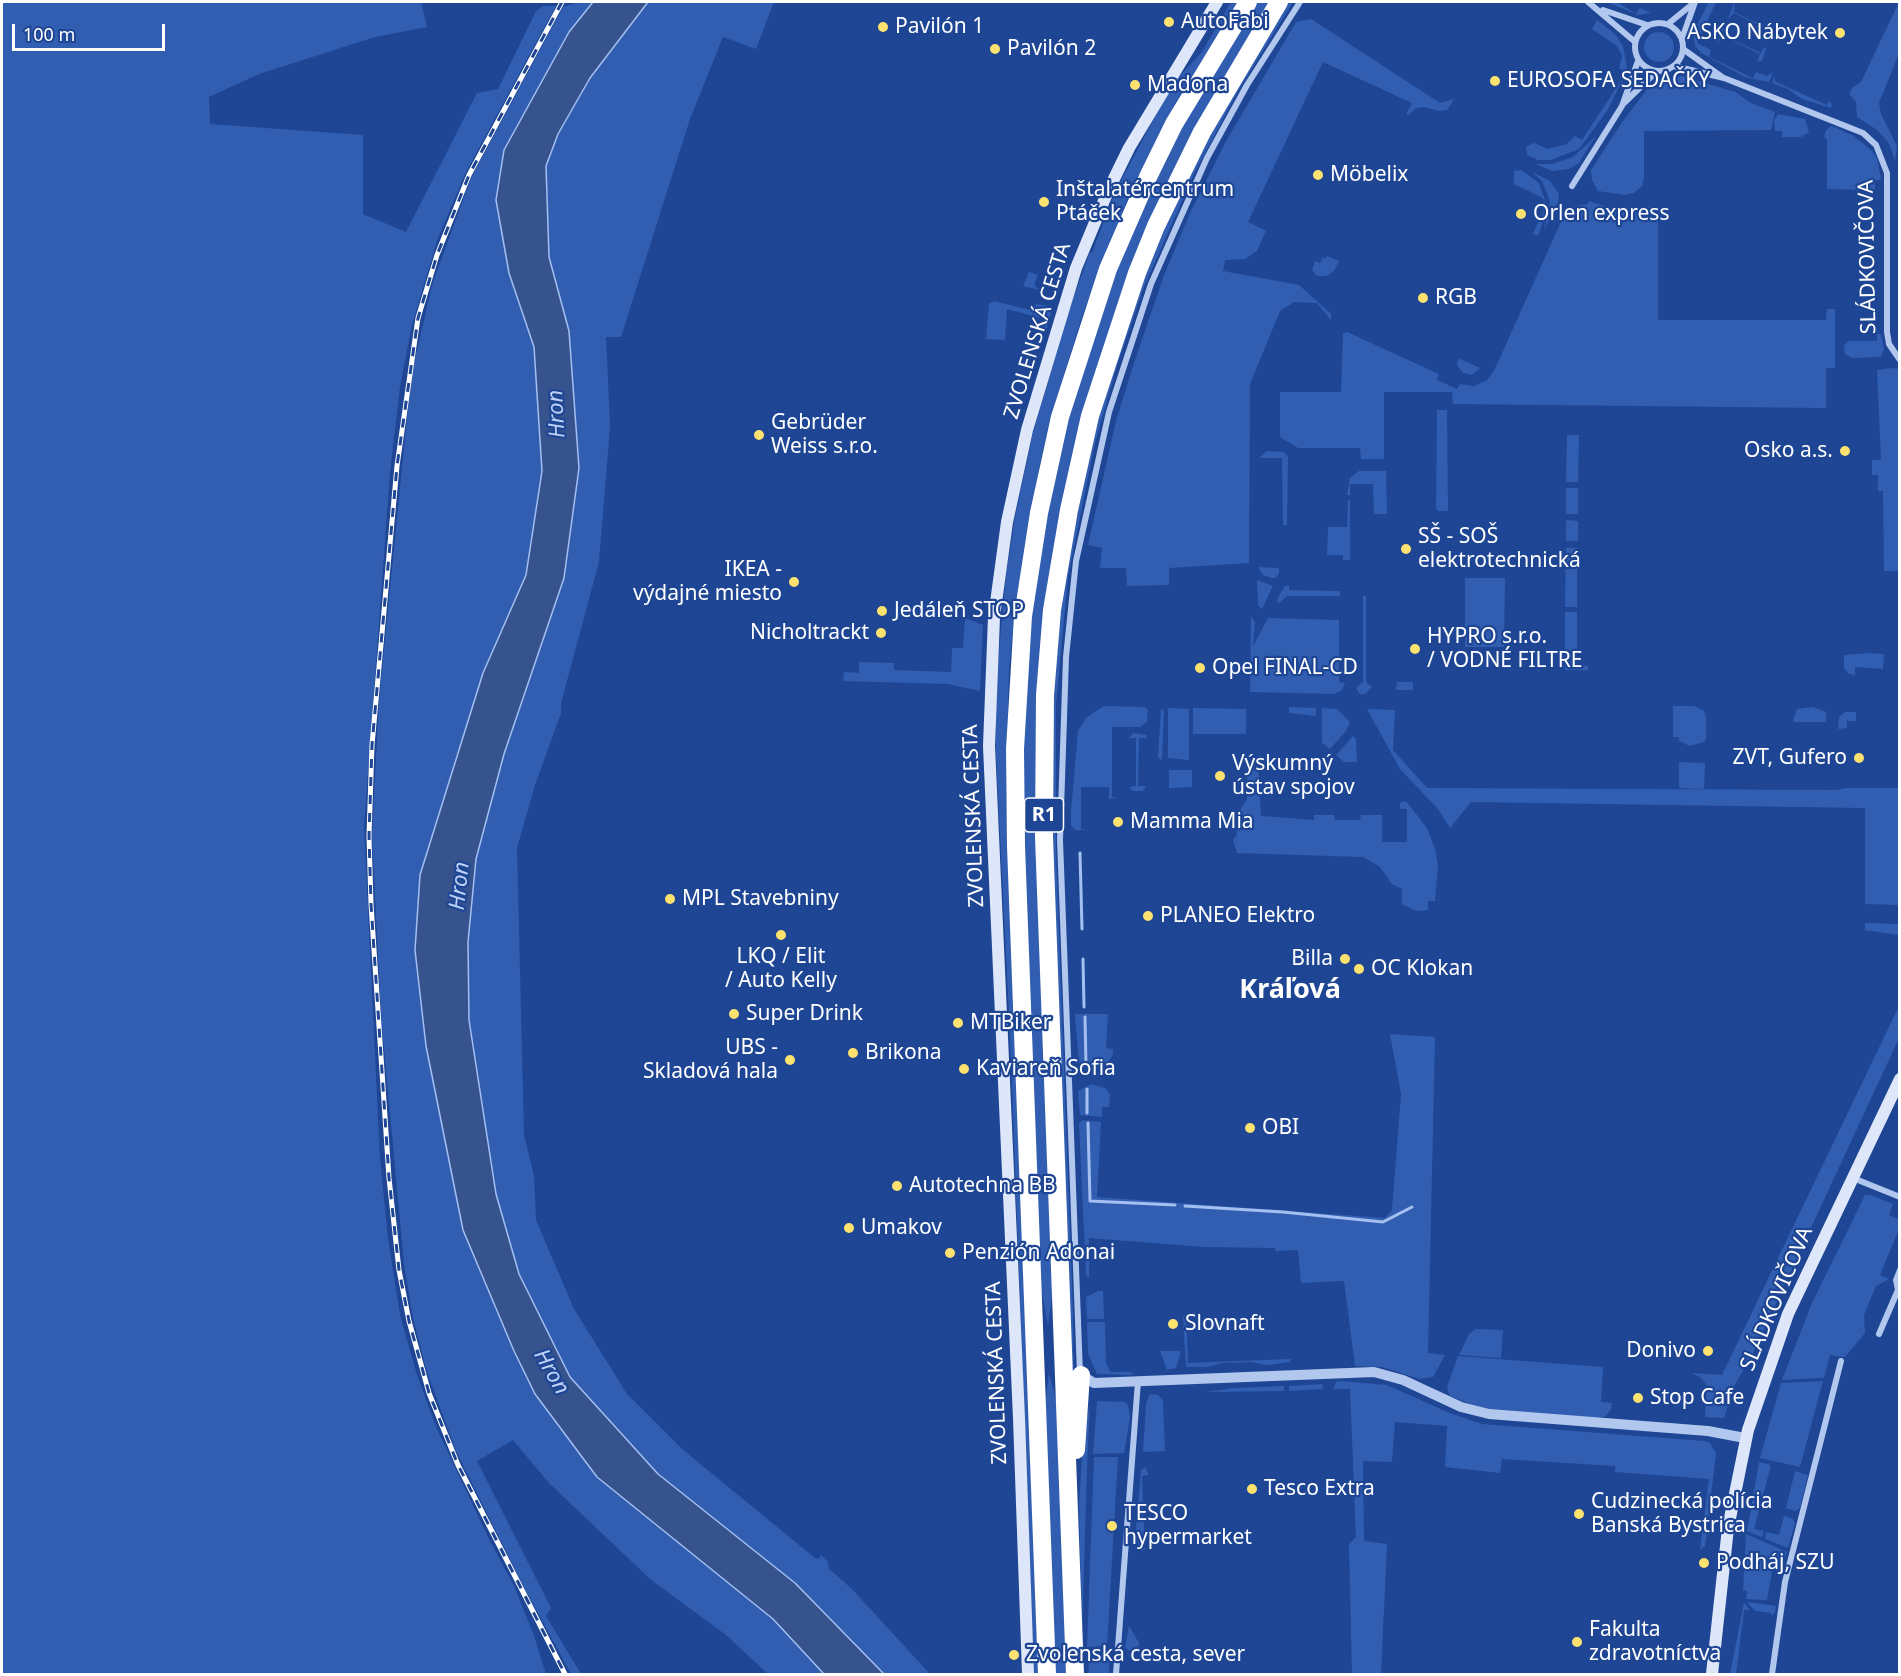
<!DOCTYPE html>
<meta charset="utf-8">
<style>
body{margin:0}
#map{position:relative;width:1901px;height:1676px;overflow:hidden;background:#1e4694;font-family:"Noto Sans",sans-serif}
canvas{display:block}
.frame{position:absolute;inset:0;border:3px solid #fff;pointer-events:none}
.scale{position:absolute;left:12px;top:24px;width:153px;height:27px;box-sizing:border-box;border:3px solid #fff;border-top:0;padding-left:8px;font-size:18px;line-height:21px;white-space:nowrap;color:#fff;-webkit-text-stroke:4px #1e4694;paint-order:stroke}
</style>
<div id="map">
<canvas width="1901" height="1676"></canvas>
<div class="frame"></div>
<div class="scale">100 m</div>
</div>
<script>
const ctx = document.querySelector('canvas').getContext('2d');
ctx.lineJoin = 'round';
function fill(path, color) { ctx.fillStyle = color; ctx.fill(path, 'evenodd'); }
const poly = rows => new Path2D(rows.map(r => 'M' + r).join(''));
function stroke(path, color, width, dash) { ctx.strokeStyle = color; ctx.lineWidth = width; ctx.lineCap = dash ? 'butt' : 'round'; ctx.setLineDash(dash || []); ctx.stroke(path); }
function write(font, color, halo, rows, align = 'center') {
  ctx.font = font + ' "Noto Sans",sans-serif'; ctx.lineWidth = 4.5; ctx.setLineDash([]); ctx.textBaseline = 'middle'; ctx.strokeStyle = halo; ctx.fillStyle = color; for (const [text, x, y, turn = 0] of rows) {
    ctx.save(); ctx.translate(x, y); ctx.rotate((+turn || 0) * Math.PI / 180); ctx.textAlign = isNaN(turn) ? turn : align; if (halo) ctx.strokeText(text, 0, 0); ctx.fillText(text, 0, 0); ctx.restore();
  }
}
const green = poly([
 [2,2,421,2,427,27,375,37,259,74,209,97,210,124,363,135,363,214,406,232,477,93,498,89,536,11,543,6,556,6,466,172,438,238,412,325,400,387,390,473,364,827,380,1158,388,1238,400,1315,417,1375,437,1429,488,1537,514,1586,533,1633,546,1674,2,1674],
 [580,2,593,2,569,32,504,150,496,200,509,273,534,347,542,471,526,575,483,673,415,950,426,1046,463,1230,514,1351,535,1394,773,1619,824,1674,768,1674,726,1635,650,1579,549,1483,513,1440,477,1461,551,1608,546,1616,581,1674,571,1674,521,1582,456,1451,427,1372,413,1318,404,1264,381,1016,372,835,379,700,411,377,432,285,471,178,563,7],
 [648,2,774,2,756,49,723,37,690,119,621,337,606,337,610,426,599,562,561,703,561,713,535,785,517,848,524,1135,534,1176,536,1220,574,1309,627,1394,682,1449,815,1558,819,1559,821,1555,828,1562,829,1569,851,1588,930,1674,884,1674,795,1583,658,1474,570,1377,519,1274,496,1194,469,1020,468,942,476,859,579,468,569,331,549,257,546,166,558,134,590,78],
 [1231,2,1238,2,1177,101,1129,196,1084,311,1052,412,1041,458,1016,601,1009,669,1006,787,1038,1666,1039,1674,1034,1674,1010,1034,996,754,996,682,1006,576,1015,517,1033,433,1070,307,1090,252,1092,253,1115,192,1173,83,1202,52],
 [1257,2,1272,2,1177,167,1052,566,1054,1283,1048,1325,1040,1283,1022,780,1030,619,1048,509,1070,411,1120,260,1178,133],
 [1288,2,1293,2,1237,93,1194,174,1144,287,1118,363,1095,443,1068,577,1056,705,1056,851,1073,1310,1074,1427,1053,898,1051,705,1064,576,1101,405,1156,244,1204,144],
 [1607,2,1617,2,1636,14,1640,8,1651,13,1638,15],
 [1709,2,1716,2,1697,43,1711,50,1709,57,1753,78,1756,72,1767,76,1773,72,1769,82,1745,77,1701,53,1695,46,1693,33],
 [1899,2,1899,53,1879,103,1881,114,1897,146,1895,160,1888,142,1877,130,1857,117,1856,102,1849,94,1852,88,1861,82],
 [1735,4,1734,12,1772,30,1775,23,1777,24,1773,37,1769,38,1771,31,1734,13,1728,19,1733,5],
 [1311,19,1440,103,1454,99,1447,110,1439,111,1424,107,1416,108,1408,115,1406,114,1412,103,1323,62,1248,222,1266,231,1257,251,1245,259,1225,260,1223,271,1299,285,1331,314,1331,320,1317,303,1294,302,1280,311,1250,384,1249,563,1169,568,1169,585,1127,586,1126,568,1100,568,1102,548,1088,545,1116,421,1134,363,1164,275,1190,213,1225,143,1296,22],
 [1597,20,1615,34,1623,46,1627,67,1626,73,1607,111,1579,149,1551,160,1538,160,1527,155,1526,147,1534,143,1548,149,1567,144,1575,136,1582,140,1626,73,1619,68,1622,56,1617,46,1592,29],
 [1724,28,1723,35,1733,40,1761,53,1764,47,1766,48,1762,61,1757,61,1760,54,1723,36,1717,43,1722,29],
 '1644 47a15 15 0 1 1 30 0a15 15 0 1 1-30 0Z',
 [1681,76,1735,92,1751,103,1775,112,1771,130,1644,131,1644,178,1642,186,1634,193,1624,195,1598,191,1592,180,1591,170,1623,121,1649,87],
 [1775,76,1775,81,1778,83,1827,105,1829,101,1832,104,1831,108,1802,99,1788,89,1772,83],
 [1778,114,1805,119,1809,132,1801,137,1782,137,1782,131,1775,131,1774,121],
 [1831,126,1854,136,1872,151,1877,158,1881,180,1875,180,1875,190,1827,189,1827,139,1824,137,1826,130],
 [1595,137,1579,163,1569,169,1552,171,1536,164,1552,164,1573,157],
 [1521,170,1539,183,1546,203,1547,209,1538,236,1533,234,1545,207,1545,201,1541,197,1514,184,1514,171],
 [1532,172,1550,181,1559,194,1558,202,1544,230,1550,201,1542,181],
 [1589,201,1607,207,1658,207,1658,320,1826,320,1827,309,1835,309,1835,368,1826,368,1826,408,1453,404,1452,392,1384,392,1384,459,1361,459,1360,448,1298,448,1280,437,1280,392,1341,392,1343,334,1347,332,1439,374,1437,380,1457,389,1460,384,1474,386,1487,380,1494,371,1564,215,1567,216,1575,206,1588,204],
 [1327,256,1339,261,1334,271,1326,276,1317,276,1312,270,1315,261,1320,263,1323,257,1326,259],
 [1029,272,1038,275,1034,285,1040,290,1023,286],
 [994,301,1034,311,1036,304,1048,306,1051,312,1046,332,1038,331,1036,326,1041,328,1044,319,1007,309,1005,340,986,339,989,304],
 [1877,334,1881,334,1884,350,1881,357,1852,358,1845,354,1844,346,1848,341,1877,341],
 [1458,358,1480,368,1472,375,1463,373,1457,365],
 [1891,368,1900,369,1899,571,1884,571,1883,491,1878,491,1878,475,1872,475,1872,460,1881,460,1877,370],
 [1437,410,1447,410,1448,511,1438,511,1436,508],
 [1567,435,1579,435,1578,482,1566,482],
 [1267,451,1284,452,1288,457,1287,525,1283,525,1282,458,1259,458],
 [1359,471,1386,471,1387,514,1374,514,1373,484,1350,484,1350,495,1347,495,1350,478],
 [1566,488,1578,488,1578,514,1566,514],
 [1348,500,1350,500,1350,560,1343,560,1343,555,1327,555,1328,527,1347,527],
 [1566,520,1578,521,1578,541,1566,541],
 [1566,548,1577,548,1577,607,1565,607],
 [1258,567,1279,568,1279,573,1276,578,1272,578,1263,575],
 [1465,578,1505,578,1504,647,1465,647],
 [1257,580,1273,586,1262,609,1258,605],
 [1285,586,1289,586,1289,590,1340,591,1340,596,1287,596,1278,604,1277,599],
 [1363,596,1366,596,1366,682,1372,687,1365,694,1360,694,1356,688,1363,682],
 [1565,612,1577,612,1577,666,1588,666,1588,670,1565,670],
 [1251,616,1255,622,1253,646,1268,618,1339,620,1339,682,1345,683,1342,690,1334,694,1250,692],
 [965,618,983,625,980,691,948,684,843,681,844,672,859,673,859,662,894,663,894,670,951,672,952,648,963,648],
 [1867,653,1884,654,1883,669,1855,667,1855,675,1849,674,1844,668,1844,655],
 [1397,682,1413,682,1413,690,1396,690],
 [1104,706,1144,707,1148,710,1147,722,1140,727,1112,727,1112,797,1119,797,1109,799,1109,787,1081,787,1081,829,1088,830,1075,830,1071,825,1071,811,1078,731,1087,717],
 [1673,706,1694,706,1704,711,1706,717,1706,739,1704,742,1690,746,1679,741,1679,737,1673,737],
 [1289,707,1316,708,1316,716,1289,713],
 [1813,707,1826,712,1826,722,1795,722,1793,720,1797,709],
 [1168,708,1189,709,1189,760,1168,758],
 [1193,708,1246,709,1246,734,1193,734],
 [1322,708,1337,709,1350,722,1346,731,1330,749,1322,743],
 [1161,709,1164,711,1162,760,1158,758],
 [1367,709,1395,710,1393,750,1427,788,1837,790,1846,788,1899,788,1899,905,1865,904,1865,808,1471,802,1450,828,1438,809,1400,769],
 [1845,712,1856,712,1856,721,1847,721,1847,728,1838,729,1839,717],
 [1133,733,1146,735,1147,738,1139,738,1138,786,1146,786,1143,791,1132,791,1129,787,1136,786,1136,738,1129,738],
 [1353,736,1356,739,1357,762,1344,762,1336,755],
 [1679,762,1705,763,1704,789,1679,788],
 [1247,766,1258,766,1261,816,1314,820,1314,815,1334,815,1335,820,1360,820,1361,815,1382,815,1382,842,1407,842,1407,809,1400,809,1400,803,1406,801,1427,828,1435,849,1438,866,1435,901,1428,901,1428,910,1416,911,1402,904,1402,889,1392,884,1380,867,1363,857,1237,853,1233,840,1237,835,1237,815,1247,799],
 [1169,770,1192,770,1192,787,1169,788],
 [1865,923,1899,924,1899,935,1865,930],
 [1899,1006,1899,1038,1753,1353,1734,1386,1724,1418,1705,1417,1707,1386,1701,1378,1692,1373,1722,1375],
 [1075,1014,1108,1014,1106,1048,1113,1049,1113,1055,1106,1064,1096,1069,1079,1064],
 [1390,1034,1435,1037,1428,1353,1445,1355,1433,1377,1420,1379,1382,1367,1355,1366,1344,1281,1301,1283,1298,1250,1276,1251,1275,1248,1205,1247,1089,1238,1089,1278,1086,1275,1079,1123,1083,1120,1101,1122,1097,1197,1385,1218,1392,1210,1401,1094],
 [1091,1084,1105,1088,1110,1094,1109,1107,1102,1107,1102,1117,1080,1115,1078,1091],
 [1865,1195,1871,1195,1893,1204,1889,1215,1898,1219,1900,1217,1899,1229,1880,1275,1889,1279,1876,1286,1864,1315,1865,1333,1845,1357,1830,1355,1824,1378,1782,1380,1812,1303],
 [1098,1291,1103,1291,1104,1319,1087,1319,1086,1297],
 [1186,1312,1188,1363,1291,1359,1290,1362,1267,1365,1251,1362,1222,1363,1207,1367,1186,1367,1183,1318],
 [1087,1322,1105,1322,1106,1363,1111,1372,1131,1372,1134,1375,1097,1374,1088,1354],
 [1475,1329,1503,1330,1501,1358,1459,1355,1469,1334],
 [1160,1351,1181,1351,1176,1368,1167,1370],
 [1458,1356,1603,1367,1601,1402,1612,1403,1611,1409,1606,1416,1599,1418,1500,1412,1472,1405,1450,1396,1447,1387],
 [1049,1373,1058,1407,1069,1674,1054,1674,1044,1413],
 [1340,1381,1387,1385,1447,1412,1482,1424,1704,1441,1710,1443,1716,1453,1705,1546,1700,1550,1709,1479,1615,1472,1615,1466,1502,1459,1500,1473,1445,1467,1447,1426,1395,1422,1392,1462,1363,1461,1364,1541,1387,1544,1381,1674,1352,1674,1349,1544,1356,1537,1350,1389,1333,1389,1336,1382],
 [1823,1381,1800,1467,1760,1458,1781,1383],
 [1322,1384,1323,1389,1289,1391,1289,1386],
 [1284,1386,1284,1391,1205,1392,1235,1388],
 [1150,1394,1158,1395,1163,1400,1165,1451,1143,1452,1146,1404],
 [1097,1401,1125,1402,1128,1405,1130,1417,1124,1453,1093,1454],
 [1090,1402,1087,1468,1082,1633,1079,1505,1083,1440],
 [1094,1457,1118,1457,1107,1646,1087,1647],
 [1759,1462,1771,1465,1754,1529,1764,1531,1762,1537,1747,1531],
 [1145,1467,1149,1475,1142,1476,1145,1550,1138,1551,1136,1529,1141,1470],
 [1795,1471,1808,1475,1800,1508,1795,1511,1786,1508],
 [1784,1516,1793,1519,1795,1523,1788,1548,1765,1539,1766,1532,1779,1535],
 [1746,1534,1787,1552,1783,1562,1774,1561,1767,1600,1746,1599,1747,1591,1743,1590],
 [1747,1602,1776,1606,1775,1612,1771,1616,1771,1613,1755,1611],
 [1744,1603,1750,1610,1744,1610,1736,1674,1730,1674],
 [1129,1626,1139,1643,1138,1649,1132,1653,1125,1647],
 [1110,1649,1109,1674,1089,1674,1088,1651]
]);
const water = poly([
 [593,2,648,2,590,78,558,134,546,166,549,257,569,331,579,468,564,578,504,754,476,859,468,942,469,1020,496,1194,519,1274,570,1377,658,1474,795,1583,884,1674,824,1674,773,1619,597,1477,535,1394,514,1351,463,1230,426,1046,415,950,420,875,483,673,526,575,542,471,534,347,509,273,496,200,504,150,569,32,593,2]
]);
const stream = poly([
 [1080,853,1082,929],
 [1083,959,1084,1007],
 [1085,1017,1086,1065],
 [1087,1089,1087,1113],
 [1088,1123,1090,1201,1175,1205],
 [1185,1206,1283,1212,1383,1222,1412,1207]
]);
const minor = poly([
 [1588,2,1634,41],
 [1603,10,1647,25],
 '1635 47a24 24 0 1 1 48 0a24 24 0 1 1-48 0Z',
 [1668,24,1695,2],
 [1682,39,1695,2],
 [1683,49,1722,77],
 [1674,66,1724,78,1853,129,1863,133,1876,145,1887,173,1887,332,1889,344,1900,360],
 [1624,103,1656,72],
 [1572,186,1622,106,1638,61],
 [1853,1178,1900,1197],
 [1879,1334,1898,1290,1896,1280,1900,1270],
 [1080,1374,1060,840,1066,657,1076,561,1109,412,1151,284,1207,158,1247,85,1300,2],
 [1116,1674,1138,1381],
 [1772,1674,1785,1582,1841,1361]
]);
const tertiary = poly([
 [1081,1375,1094,1383,1374,1372,1403,1380,1461,1407,1489,1414,1708,1431,1745,1438]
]);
const secondary = poly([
 [1028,1674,1019,1418,989,746,994,617,1007,522,1027,430,1076,268,1108,191,1129,148,1217,2],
 [1712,1674,1728,1528,1748,1430,1788,1314,1900,1079]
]);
const motorway = poly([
 [1076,1450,1081,1375],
 [1047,1674,1016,846,1015,749,1023,616,1039,513,1060,417,1108,269,1148,177,1174,124,1248,2],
 [1075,1674,1044,837,1045,695,1052,610,1069,510,1090,416,1137,273,1156,226,1202,132,1279,2]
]);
const rail = poly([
 [562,2,469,175,437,255,418,318,397,466,372,745,369,836,371,904,389,1178,399,1270,409,1321,429,1393,458,1465,565,1674]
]);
const markers = [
 [1169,22,6,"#fde270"],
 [883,27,6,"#fde270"],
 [1840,33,6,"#fde270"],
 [995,49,6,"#fde270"],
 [1495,81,6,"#fde270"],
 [1135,85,6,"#fde270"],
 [1318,175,6,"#fde270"],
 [1044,202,6,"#fde270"],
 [1521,214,6,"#fde270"],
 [1423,298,6,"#fde270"],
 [759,435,6,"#fde270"],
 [1845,451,6,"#fde270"],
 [1406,549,6,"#fde270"],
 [794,582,6,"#fde270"],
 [882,611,6,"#fde270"],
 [881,633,6,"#fde270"],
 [1415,649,6,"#fde270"],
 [1200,668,6,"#fde270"],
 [1859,758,6,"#fde270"],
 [1220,776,6,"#fde270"],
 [1118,822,6,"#fde270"],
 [670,899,6,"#fde270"],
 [1148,916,6,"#fde270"],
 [781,935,6,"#fde270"],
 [1345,959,6,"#fde270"],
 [1359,969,6,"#fde270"],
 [734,1014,6,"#fde270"],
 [958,1023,6,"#fde270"],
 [853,1053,6,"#fde270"],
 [790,1060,6,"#fde270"],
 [964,1069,6,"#fde270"],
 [1250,1128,6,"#fde270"],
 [897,1186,6,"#fde270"],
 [849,1228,6,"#fde270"],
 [950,1253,6,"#fde270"],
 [1173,1324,6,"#fde270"],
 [1708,1351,6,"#fde270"],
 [1638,1398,6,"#fde270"],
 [1252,1489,6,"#fde270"],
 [1579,1514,6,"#fde270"],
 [1112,1526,6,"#fde270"],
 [1704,1563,6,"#fde270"],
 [1577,1642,6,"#fde270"],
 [1014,1655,6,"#fde270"]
];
const shields = [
 [1044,815,39]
];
const shieldNames = [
 ["R1",1044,815]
];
const poiNames = [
 ["AutoFabi",1181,22],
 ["Pavilón 1",895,27],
 ["ASKO Nábytek",1828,33,"right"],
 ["Pavilón 2",1007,49],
 ["EUROSOFA SEDAČKY",1507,81],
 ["Madona",1147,85],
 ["Möbelix",1330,175],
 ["Inštalatércentrum",1056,190],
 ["Ptáček",1056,214],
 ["Orlen express",1533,214],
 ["RGB",1435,298],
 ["Gebrüder",771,423],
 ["Weiss s.r.o.",771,447],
 ["Osko a.s.",1833,451,"right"],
 ["SŠ - SOŠ",1418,537],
 ["elektrotechnická",1418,561],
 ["IKEA -",782,570,"right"],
 ["výdajné miesto",782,594,"right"],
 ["Jedáleň STOP",894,611],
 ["Nicholtrackt",869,633,"right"],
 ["HYPRO s.r.o.",1427,637],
 ["/ VODNÉ FILTRE",1427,661],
 ["Opel FINAL-CD",1212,668],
 ["ZVT, Gufero",1847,758,"right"],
 ["Výskumný",1232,764],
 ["ústav spojov",1232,788],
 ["Mamma Mia",1130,822],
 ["MPL Stavebniny",682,899],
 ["PLANEO Elektro",1160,916],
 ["LKQ / Elit",781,957,"center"],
 ["/ Auto Kelly",781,981,"center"],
 ["Billa",1333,959,"right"],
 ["OC Klokan",1371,969],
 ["Super Drink",746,1014],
 ["MTBiker",970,1023],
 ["UBS -",778,1048,"right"],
 ["Skladová hala",778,1072,"right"],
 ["Brikona",865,1053],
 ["Kaviareň Sofia",976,1069],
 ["OBI",1262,1128],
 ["Autotechna BB",909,1186],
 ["Umakov",861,1228],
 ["Penzión Adonai",962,1253],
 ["Slovnaft",1185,1324],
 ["Donivo",1696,1351,"right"],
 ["Stop Cafe",1650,1398],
 ["Tesco Extra",1264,1489],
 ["Cudzinecká polícia",1591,1502],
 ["Banská Bystrica",1591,1526],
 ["TESCO",1124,1514],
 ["hypermarket",1124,1538],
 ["Podháj, SZU",1716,1563],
 ["Fakulta",1589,1630],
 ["zdravotníctva",1589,1654],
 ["Zvolenská cesta, sever",1026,1655]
];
const streetNames = [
 ["SLÁDKOVIČOVA",1868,257,-91],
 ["ZVOLENSKÁ CESTA",1038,331,-73],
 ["ZVOLENSKÁ CESTA",974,816,-92],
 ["SLÁDKOVIČOVA",1777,1299,-67],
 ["ZVOLENSKÁ CESTA",997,1373,-92]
];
const waterNames = [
 ["Hron",557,414,-93],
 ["Hron",460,886,-84],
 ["Hron",551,1372,60]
];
const districtNames = [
 ["Kráľová",1290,990]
];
fill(green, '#325eb2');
fill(water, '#37538d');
stroke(water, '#a4c0f0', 1.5);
stroke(stream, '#a4c0f0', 3);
stroke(minor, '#b1c7ee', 6);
stroke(tertiary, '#b1c7ee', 10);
stroke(secondary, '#dee7fa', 12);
stroke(motorway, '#fff', 18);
stroke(rail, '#fff', 5);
stroke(rail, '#1e4694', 3, [9]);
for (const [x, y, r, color] of markers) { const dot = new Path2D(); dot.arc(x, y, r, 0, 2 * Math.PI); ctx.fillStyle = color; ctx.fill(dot); stroke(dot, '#1e4694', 2); }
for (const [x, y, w] of shields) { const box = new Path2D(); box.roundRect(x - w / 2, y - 17, w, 34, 4.5); ctx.fillStyle = '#1e4694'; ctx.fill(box); stroke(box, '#fff', 1.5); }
write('bold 20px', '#fff', null, shieldNames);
write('21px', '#fff', '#1e4694', poiNames, 'left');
write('21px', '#fff', '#1e4694', streetNames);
write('italic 22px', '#bdd1f5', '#1e4694', waterNames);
write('bold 27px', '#fff', '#1e4694', districtNames);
</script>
